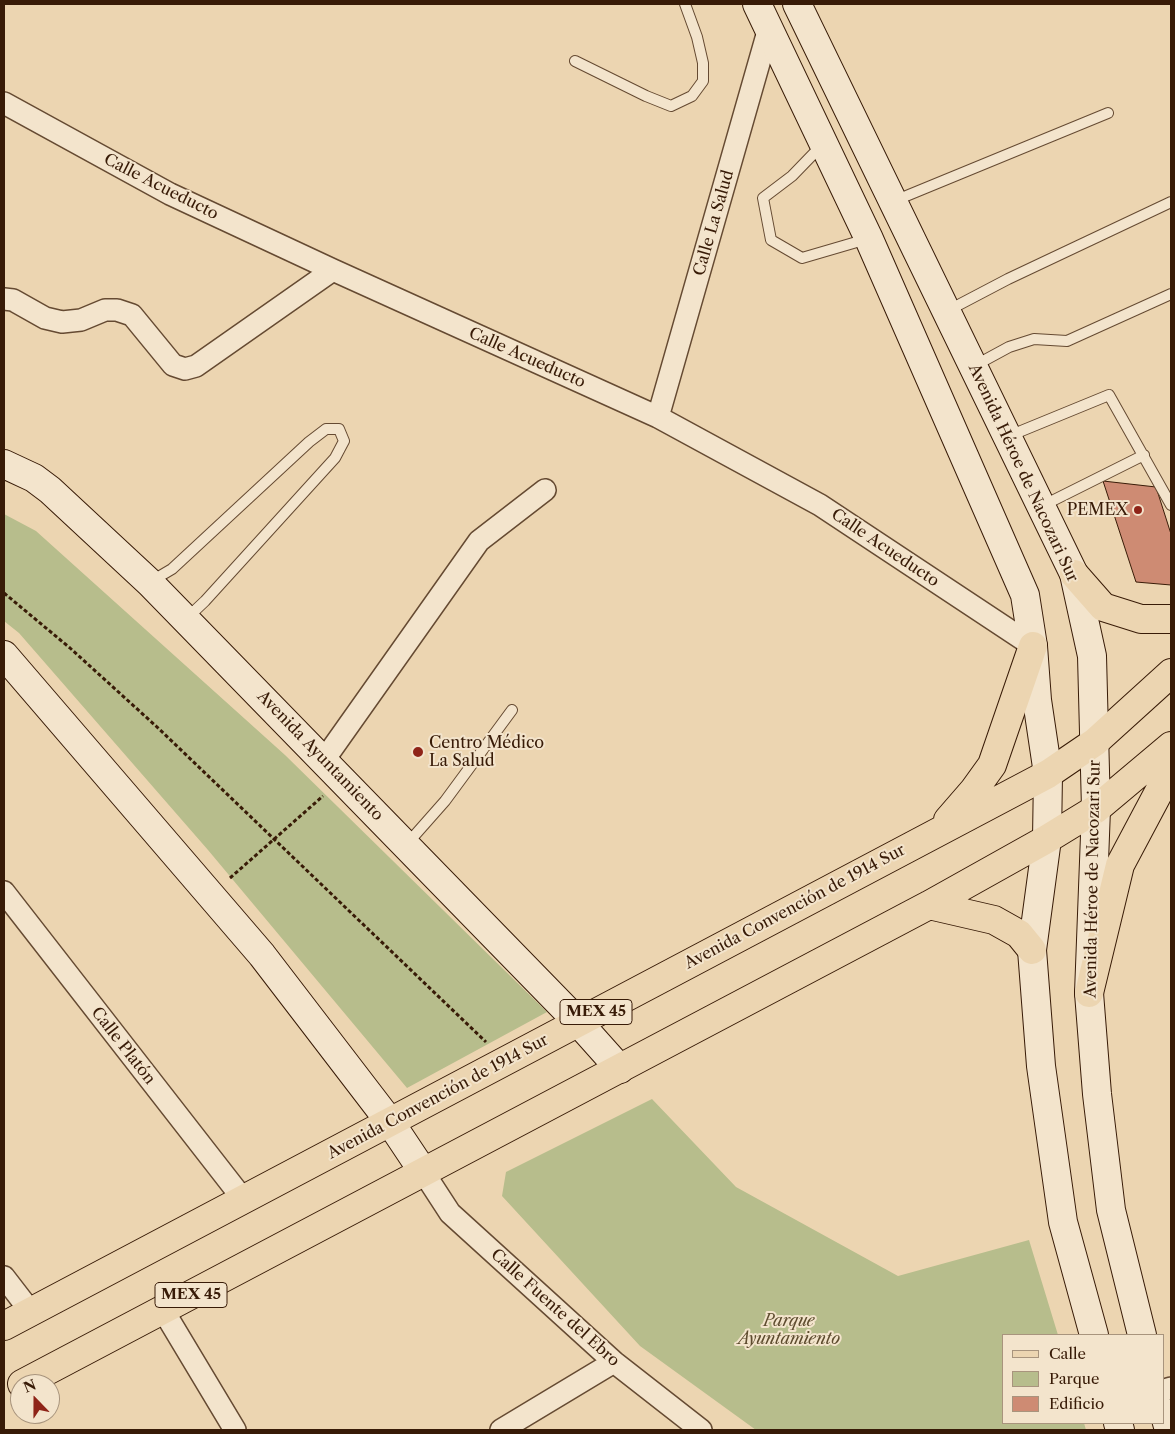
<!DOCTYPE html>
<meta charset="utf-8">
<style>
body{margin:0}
#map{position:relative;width:1175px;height:1434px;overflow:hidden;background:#ecd5b1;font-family:"Libre Caslon Text",serif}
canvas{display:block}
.frame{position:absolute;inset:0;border:5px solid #381b07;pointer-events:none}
.legend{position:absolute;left:1002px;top:1334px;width:162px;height:90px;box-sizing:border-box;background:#f3e4cc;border:1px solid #a8947d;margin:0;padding:6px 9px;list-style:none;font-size:15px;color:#381b07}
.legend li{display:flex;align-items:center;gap:10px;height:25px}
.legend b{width:25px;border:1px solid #a8947d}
.north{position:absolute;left:10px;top:1374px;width:50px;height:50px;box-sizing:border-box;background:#f3e4cc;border:1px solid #a8947d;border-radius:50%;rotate:338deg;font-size:14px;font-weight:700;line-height:20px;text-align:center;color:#381b07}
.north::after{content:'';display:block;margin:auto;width:18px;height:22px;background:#8f2418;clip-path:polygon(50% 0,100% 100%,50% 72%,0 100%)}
</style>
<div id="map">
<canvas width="1175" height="1434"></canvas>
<div class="frame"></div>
<ul class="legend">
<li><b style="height:6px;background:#ecd5b1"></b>Calle</li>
<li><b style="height:14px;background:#b7bd8c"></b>Parque</li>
<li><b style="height:14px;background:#ce8b73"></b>Edificio</li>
</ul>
<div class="north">N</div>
</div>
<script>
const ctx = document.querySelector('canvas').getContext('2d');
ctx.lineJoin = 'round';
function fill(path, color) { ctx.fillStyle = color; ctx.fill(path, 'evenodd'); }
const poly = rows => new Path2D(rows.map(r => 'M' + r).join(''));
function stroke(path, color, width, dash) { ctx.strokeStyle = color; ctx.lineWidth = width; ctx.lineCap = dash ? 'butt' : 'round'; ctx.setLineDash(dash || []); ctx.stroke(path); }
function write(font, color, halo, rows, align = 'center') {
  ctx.font = font + ' "Libre Caslon Text",serif'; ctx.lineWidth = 4; ctx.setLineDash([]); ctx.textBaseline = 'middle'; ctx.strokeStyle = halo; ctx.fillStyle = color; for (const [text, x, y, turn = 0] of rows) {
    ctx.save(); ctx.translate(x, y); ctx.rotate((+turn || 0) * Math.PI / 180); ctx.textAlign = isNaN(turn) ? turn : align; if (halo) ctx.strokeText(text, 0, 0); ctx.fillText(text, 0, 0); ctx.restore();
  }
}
const green = poly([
 [4,514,36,531,285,755,547,1012,407,1088,208,850,19,633,4,621],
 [652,1099,736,1187,898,1276,1029,1240,1058,1335,1004,1335,1004,1423,1084,1423,1086,1430,756,1430,640,1346,502,1196,506,1172]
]);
const building = poly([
 [1103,481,1156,487,1171,534,1171,585,1136,582,1103,481]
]);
const path = poly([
 [4,593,70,648,157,727,486,1042],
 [230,878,323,796]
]);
const service = poly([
 [575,61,646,96,671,106,692,96,703,81,703,63,697,37,685,4],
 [822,145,792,176,763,198,771,240,802,258,867,239],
 [894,201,1108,113],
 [947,311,1008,279,1171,202],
 [974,366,1009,347,1034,339,1067,341,1171,294],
 [1009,436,1109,395,1171,505],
 [1042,506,1144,455],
 [150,582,172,569,309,442,326,429,339,429,344,441,335,458,205,601,186,619],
 [407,844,445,801,512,710]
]);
const minor = poly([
 [4,103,170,194,333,270,658,417,820,505,1033,646],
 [4,299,13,300,45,318,62,322,81,320,105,310,117,310,132,315,173,365,185,369,196,366,333,270],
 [658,417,769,28],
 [324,760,479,541,545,490],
 [4,892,243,1199],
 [424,1173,450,1213,614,1362,701,1430],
 [4,1277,31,1312],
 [163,1310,235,1430],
 [1164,1390,1171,1388],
 [501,1430,614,1362]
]);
const secondary = poly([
 [757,4,869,239,1025,595,1033,646,1037,700,1048,774,1047,839,1032,950,1041,1066,1063,1222,1094,1335],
 [797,4,1074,574,1092,656,1096,809,1089,993,1097,1094,1111,1210,1142,1335],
 [4,464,34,478,50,490,150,583,578,1022,620,1069],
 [4,655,262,955,390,1122,424,1173],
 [1164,1412,1169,1430],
 [1118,1423,1120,1430]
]);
const primary = poly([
 [1074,574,1103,607,1141,619,1171,619],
 [948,820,974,790,992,765,1033,646],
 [929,905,994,920,1019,934,1032,950],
 [1089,993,1120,865,1171,769],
 [4,1326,1048,774,1095,742,1171,673],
 [22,1384,929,905,1047,839,1096,809,1171,746]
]);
const markers = [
 [1138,510,5,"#8f2418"],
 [418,752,6,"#8f2418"]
];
const shields = [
 [596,1012,72],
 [191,1295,72]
];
const shieldNames = [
 ["MEX 45",596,1012],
 ["MEX 45",191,1295]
];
const streetNames = [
 ["Calle Acueducto",161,187,27],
 ["Calle La Salud",714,223,-74],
 ["Calle Acueducto",527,358,24],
 ["Avenida Héroe de Nacozari Sur",1023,473,65],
 ["Calle Acueducto",885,548,34],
 ["Avenida Ayuntamiento",320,756,46],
 ["Avenida Héroe de Nacozari Sur",1093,879,-89],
 ["Avenida Convención de 1914 Sur",795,907,-28],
 ["Calle Platón",123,1046,52],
 ["Avenida Convención de 1914 Sur",438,1097,-28],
 ["Calle Fuente del Ebro",555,1308,42]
];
const poiNames = [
 ["PEMEX",1128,510],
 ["Centro Médico",429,743,"left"],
 ["La Salud",429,761,"left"]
];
const parkNames = [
 ["Parque",789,1321],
 ["Ayuntamiento",789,1339]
];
fill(green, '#b7bd8c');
fill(building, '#ce8b73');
stroke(building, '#381b07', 1);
stroke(service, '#654a32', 12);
stroke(minor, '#654a32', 24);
stroke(secondary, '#381b07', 30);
stroke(primary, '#381b07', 30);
stroke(path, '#381b07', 3, [4, 2.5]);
stroke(service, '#f3e4cc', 10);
stroke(minor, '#f3e4cc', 21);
stroke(secondary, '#f3e4cc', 28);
stroke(primary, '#ecd5b1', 28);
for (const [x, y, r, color] of markers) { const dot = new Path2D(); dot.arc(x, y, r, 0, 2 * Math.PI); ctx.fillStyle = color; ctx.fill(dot); stroke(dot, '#f3e4cc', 2); }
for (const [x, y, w] of shields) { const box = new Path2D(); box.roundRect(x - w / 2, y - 12.5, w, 25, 4); ctx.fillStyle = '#f3e4cc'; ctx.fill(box); stroke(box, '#381b07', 1); }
write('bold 15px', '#381b07', null, shieldNames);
write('16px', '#381b07', '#f3e4cc', streetNames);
write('16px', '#381b07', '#f3e4cc', poiNames, 'right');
write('italic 16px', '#5e4c2f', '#f3e4cc', parkNames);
</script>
